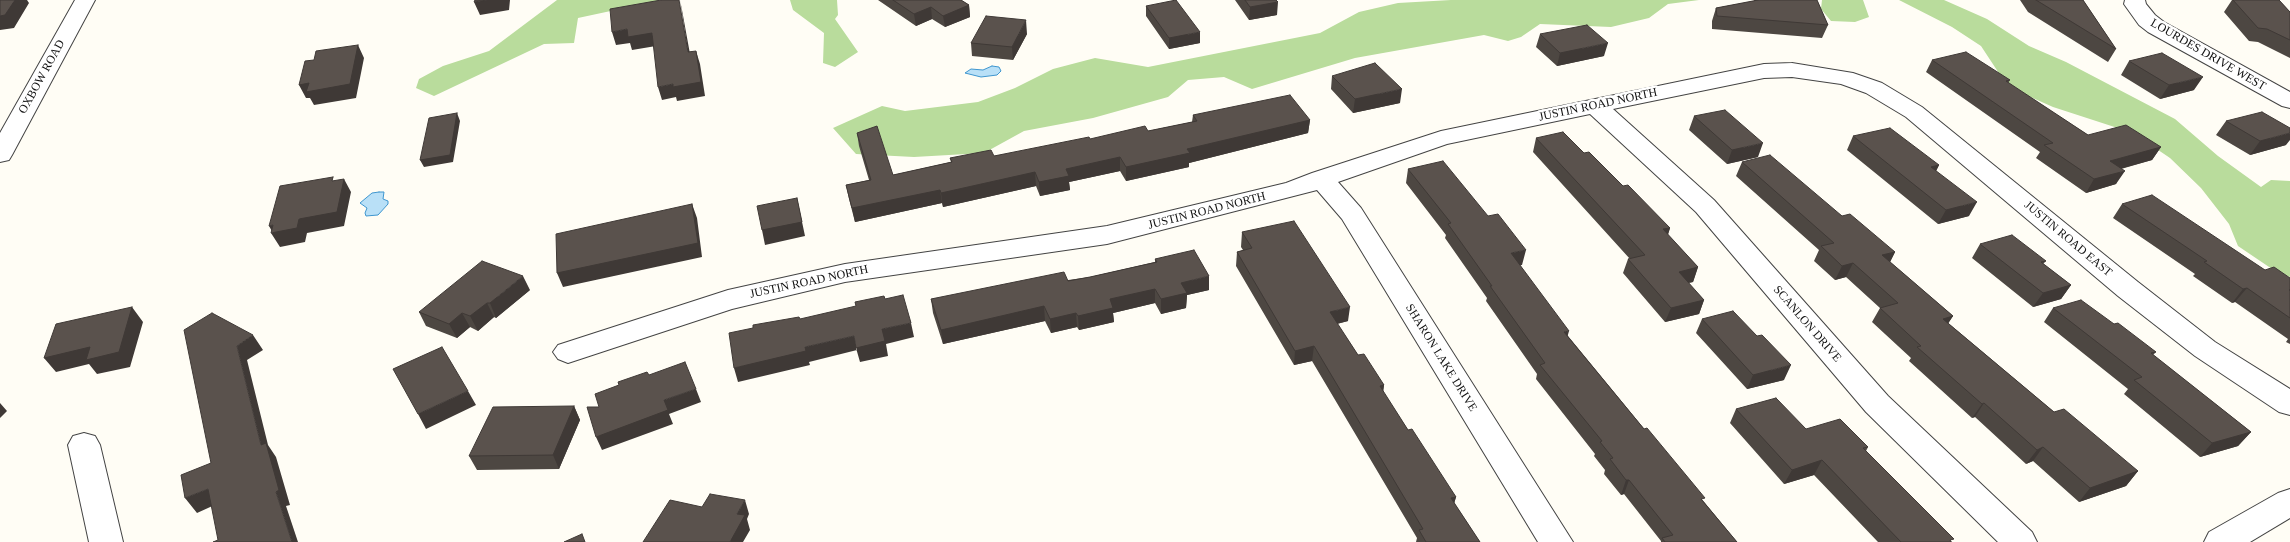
<!DOCTYPE html>
<style>
body{margin:0}
canvas{display:block;background:#fffdf5}
</style>
<canvas width="2290" height="542"></canvas>
<script>
const ctx = document.querySelector('canvas').getContext('2d');
ctx.lineJoin = 'round';
function fill(path, color) { ctx.fillStyle = color; ctx.fill(path, 'evenodd'); }
const poly = rows => new Path2D(rows.map(r => 'M' + r).join(''));
function stroke(path, color, width, dash) { ctx.strokeStyle = color; ctx.lineWidth = width; ctx.lineCap = dash ? 'butt' : 'round'; ctx.setLineDash(dash || []); ctx.stroke(path); }
function write(font, color, halo, rows, align = 'center') {
  ctx.font = font + ' Georgia,serif'; ctx.lineWidth = 5; ctx.setLineDash([]); ctx.textBaseline = 'middle'; ctx.strokeStyle = halo; ctx.fillStyle = color; for (const [text, x, y, turn = 0] of rows) {
    ctx.save(); ctx.translate(x, y); ctx.rotate((+turn || 0) * Math.PI / 180); ctx.textAlign = isNaN(turn) ? turn : align; if (halo) ctx.strokeText(text, 0, 0); ctx.fillText(text, 0, 0); ctx.restore();
  }
}
const forest = poly([
 [557,0,662,0,578,18,574,43,544,44,434,96,416,88,419,79,443,66,489,51],
 [790,0,837,0,838,15,835,19,858,52,835,67,823,63,824,33,793,10],
 [1451,0,1699,0,1668,4,1649,18,1611,27,1540,24,1521,37,1508,41,1484,35,1355,58,1252,89,1224,77,1188,80,1168,97,1093,118,1024,131,984,153,914,157,856,154,833,128,882,106,905,111,978,102,1015,88,1053,69,1095,58,1148,67,1320,33,1359,12,1398,3],
 [1822,0,1863,0,1869,17,1855,22,1831,21,1821,9],
 [1899,0,1944,0,1987,19,2029,46,2066,62,2175,119,2218,156,2261,187,2271,180,2290,181,2290,277,2275,271,2238,246,2229,224,2201,188,2170,158,2133,133,2053,107,2008,87,1981,46,1952,27]
]);
const water = poly([
 [992,66,999,67,1001,71,997,75,981,77,965,73,971,69,983,70,992,66],
 [379,192,384,192,383,199,388,201,388,204,378,215,366,216,365,213,367,208,360,203,372,193,379,192]
]);
const minor = poly([
 [75,0,95,0,12,155,9,160,0,162,0,133,75,0],
 [2125,0,2145,0,2146,4,2155,15,2164,22,2290,92,2290,108,2282,106,2148,32,2139,25,2124,4,2125,0],
 [1792,63,1853,73,1882,83,1922,107,2138,282,2215,342,2290,389,2290,415,2279,412,2195,356,2118,296,1906,117,1866,93,1841,84,1792,77,1764,78,1613,109,1714,200,1888,396,2032,532,2037,542,1998,542,1866,412,1696,212,1590,114,1447,144,1338,182,1361,208,1573,542,1538,542,1342,219,1317,190,1107,244,845,282,732,309,568,363,558,359,553,352,558,345,728,290,845,264,1107,226,1286,183,1312,173,1441,131,1764,64,1792,63],
 [84,433,95,436,100,445,123,542,89,542,68,445,73,436,84,433],
 [2290,489,2290,518,2250,542,2204,542,2209,532,2278,493,2290,489]
]);
const wall = poly([
 [878,0,961,0,969,5,970,17,945,27,932,19,916,26],
 [1235,0,1276,0,1277,15,1249,20],
 [1754,0,1817,0,1828,25,1822,38,1712,29,1712,21,1716,8,1754,1],
 [2020,0,2083,0,2116,49,2108,62,2028,12],
 [2232,0,2279,0,2290,12,2290,58,2258,42,2249,41,2224,12],
 [1146,6,1200,43,1169,49,1146,16],
 [1027,34,1013,60,972,56,971,43],
 [1540,34,1604,56,1557,66,1536,47],
 [1932,60,2010,80,2008,83,2088,135,2161,147,2152,160,2121,169,2116,184,2086,193,2036,158,2040,152,1926,72],
 [2129,61,2194,90,2160,99,2121,75],
 [1332,76,1400,103,1353,113,1331,89],
 [1193,115,1310,120,1308,133,1189,163,1189,167,1126,181,1120,171,1069,182,1070,190,1040,196,1036,186,943,207,942,203,855,222,849,199,846,185,869,180,859,146,857,133,893,175,951,162,950,158,994,156,1148,131,1192,122],
 [1694,116,1758,157,1727,164,1689,130],
 [2226,121,2286,145,2250,155,2216,135],
 [1853,136,1939,165,1936,171,1969,216,1938,224,1847,150],
 [1536,138,1584,153,1623,186,1670,228,1668,235,1698,267,1693,282,1688,283,1704,300,1699,314,1665,322,1623,273,1628,259,1630,259,1533,152],
 [1742,162,1842,216,1895,252,1890,262,1953,316,1948,323,2054,412,2138,471,2126,486,2079,502,2033,461,2026,464,1975,417,1972,418,1909,361,1911,358,1872,322,1880,308,1846,277,1835,280,1814,261,1819,250,1736,176],
 [1408,169,1522,265,1520,265,1568,336,1737,542,1661,542,1661,541,1624,494,1621,495,1604,474,1605,470,1594,456,1595,454,1536,379,1537,374,1486,301,1487,298,1445,238,1446,235,1406,183],
 [2122,204,2265,270,2290,278,2290,344,2286,342,2288,339,2235,302,2232,303,2193,276,2195,274,2113,218],
 [1242,232,1348,321,1337,324,1358,355,1384,385,1383,392,1408,430,1456,497,1454,503,1480,542,1416,542,1417,538,1312,361,1294,365,1236,266,1237,252,1243,250,1241,247],
 [1980,244,2046,261,2043,264,2071,285,2061,299,2033,307,1972,258],
 [1155,259,1209,290,1187,295,1186,308,1161,314,1155,303,1113,313,1114,322,1079,330,1077,327,1051,333,1045,321,943,344,933,313,931,299,1090,277,1155,262],
 [530,290,496,318,494,317,478,331,470,327,457,338,426,326,419,312],
 [2053,308,2114,324,2156,352,2153,355,2251,432,2238,446,2200,457,2124,394,2128,389,2044,322],
 [1702,319,1784,380,1747,389,1696,333],
 [574,406,580,420,559,469,477,470,469,456],
 [1736,409,1868,447,1866,451,1952,542,1878,542,1814,475,1784,484,1730,423]
]);
const shadedWall = poly([
 [15,0,27,0,29,3,14,28,0,30,0,16],
 [487,0,510,0,509,10,480,15,474,2],
 [680,0,682,10,692,65,688,52],
 [1278,2,1277,15,1249,20,1250,7],
 [969,5,970,17,945,27,943,16],
 [931,7,932,19,916,26,914,14],
 [1026,20,1027,34,1013,60,1012,47],
 [627,29,652,33,656,46,632,50,630,43,616,45,612,32],
 [1200,32,1200,43,1169,49,1169,38],
 [1608,43,1604,56,1557,66,1560,53],
 [358,45,364,58,356,98,314,105,310,98,306,98,299,85],
 [696,51,700,64,705,96,677,101,676,97,662,100,658,87,673,84],
 [2203,77,2194,90,2160,99,2169,85],
 [1402,89,1400,103,1353,113,1355,99],
 [457,113,460,121,453,162,424,167,420,160],
 [1310,120,1308,133,1189,163,1189,167,1126,181,1126,167,1187,149],
 [2290,133,2290,140,2286,145,2250,155,2260,141],
 [1763,143,1758,157,1727,164,1732,150],
 [2161,147,2152,160,2101,174,2110,161],
 [1120,157,1120,171,1069,182,1070,190,1040,196,1039,182,1066,169],
 [1939,165,1932,179,1931,167],
 [2125,171,2116,184,2086,193,2094,179],
 [1035,172,1036,186,943,207,941,193],
 [344,179,351,192,344,226,307,233,305,242,280,247,271,233,273,233,269,226,299,219],
 [940,190,942,203,855,222,852,208],
 [797,198,805,236,765,245,762,230],
 [1977,202,1969,216,1938,224,1946,210],
 [692,204,697,218,702,257,563,287,557,273],
 [1670,228,1665,242,1663,229],
 [1526,250,1522,265,1507,267,1511,253],
 [1895,252,1888,266,1882,255],
 [1853,263,1846,277,1835,280,1842,266],
 [1698,267,1693,282,1673,286,1679,272],
 [523,276,530,290,496,318,490,303],
 [1209,276,1209,290,1187,295,1186,308,1161,314,1161,299,1181,283],
 [2071,285,2061,299,2033,307,2043,293],
 [2247,288,2235,302,2232,303,2243,289],
 [1155,289,1155,303,1113,313,1114,322,1079,330,1078,316,1110,299],
 [1704,300,1699,314,1665,322,1671,308],
 [487,303,494,317,478,331,470,316],
 [1044,306,1045,321,943,344,941,330],
 [132,307,143,322,130,367,97,374,89,364,56,372,44,358],
 [1350,307,1348,321,1328,326,1330,312],
 [462,313,470,327,457,338,449,324],
 [1076,313,1077,327,1051,333,1050,319],
 [1953,316,1944,330,1943,319],
 [911,323,914,337,886,344,888,356,860,362,856,348,882,329],
 [1569,331,1565,345,1564,332],
 [253,335,263,350,247,360,268,445,276,457,290,505,286,506,298,542,292,542,261,445,237,346],
 [854,336,857,350,809,362,810,365,738,382,734,368,805,347],
 [1314,346,1312,361,1294,365,1295,351],
 [1791,365,1784,380,1747,389,1753,375],
 [1384,385,1382,399,1380,386],
 [696,389,701,402,669,414,673,424,602,450,596,437,664,400],
 [468,391,476,405,426,429,418,414],
 [0,403,7,411,0,418],
 [1984,403,1975,417,1972,418,1982,404],
 [574,406,580,420,559,469,553,455],
 [2251,432,2238,446,2200,457,2212,443],
 [2043,447,2033,461,2026,464,2037,450],
 [1822,460,1814,475,1784,484,1792,470],
 [2138,471,2126,486,2079,502,2090,488],
 [1626,480,1629,480,1624,494,1621,495],
 [208,489,219,503,197,513,185,498],
 [1456,497,1452,511,1451,498],
 [745,500,749,514,747,519,750,530,743,542,730,542,737,514]
]);
const building = poly([
 [0,0,15,0,5,15,0,16,0,0],
 [475,0,487,0,474,2,475,0],
 [661,0,679,0,688,52,696,51,701,82,673,87,673,84,658,87,652,33,628,37,627,29,612,32,610,9,661,0],
 [893,0,961,0,969,5,943,16,931,7,914,14,893,0],
 [1176,0,1200,32,1169,38,1146,6,1176,0],
 [1245,0,1276,0,1278,2,1250,7,1245,0],
 [1758,0,1817,0,1828,25,1717,16,1716,8,1758,0],
 [2036,0,2083,0,2116,49,2036,0],
 [2233,0,2279,0,2290,12,2290,40,2267,29,2258,28,2233,0],
 [986,16,1026,20,1012,47,971,43,986,16],
 [1587,25,1608,43,1560,53,1540,34,1587,25],
 [358,45,350,84,306,92,309,83,299,85,305,61,314,60,316,51,358,45],
 [1966,52,2010,80,2006,81,2088,135,2126,125,2161,147,2110,161,2125,171,2094,179,2044,145,2053,143,1932,60,1966,52],
 [2162,53,2203,77,2169,85,2129,61,2162,53],
 [1375,63,1402,89,1355,99,1332,76,1375,63],
 [1290,95,1310,120,1187,149,1190,153,1126,167,1120,157,1066,169,1069,176,1039,182,1035,172,941,193,940,190,852,208,846,185,871,180,857,133,877,126,893,175,952,162,950,158,991,150,994,156,1089,137,1090,139,1145,126,1148,131,1197,121,1193,115,1290,95],
 [1725,110,1763,143,1732,150,1694,116,1725,110],
 [2262,112,2290,128,2290,133,2260,141,2226,121,2262,112],
 [457,113,450,155,420,160,429,118,457,113],
 [1890,128,1939,165,1931,167,1977,202,1946,210,1853,136,1890,128],
 [1563,132,1584,153,1589,152,1623,186,1628,185,1670,228,1663,229,1698,267,1679,272,1704,300,1671,308,1628,259,1645,255,1536,138,1563,132],
 [1770,155,1842,216,1850,214,1895,252,1882,255,1953,316,1943,319,2054,412,2064,409,2138,471,2090,488,2043,447,2037,450,1984,403,1982,404,1917,347,1921,346,1880,308,1898,303,1853,263,1842,266,1821,246,1834,243,1742,162,1770,155],
 [1443,161,1488,216,1498,214,1526,250,1511,253,1569,331,1564,332,1644,429,1647,428,1705,498,1701,499,1737,542,1665,542,1662,538,1673,535,1629,480,1626,480,1610,459,1613,458,1600,442,1602,441,1540,365,1545,363,1490,286,1492,286,1448,224,1451,223,1408,169,1443,161],
 [333,177,332,181,344,179,337,212,299,219,297,228,271,233,273,225,269,226,280,186,333,177],
 [2152,195,2265,270,2274,267,2290,278,2290,290,2289,290,2290,290,2290,318,2247,288,2243,289,2204,262,2207,261,2122,204,2152,195],
 [797,198,802,222,762,230,757,206,797,198],
 [692,204,698,243,557,273,556,234,692,204],
 [1294,221,1350,307,1330,312,1358,355,1364,354,1384,385,1380,386,1408,430,1412,429,1456,497,1451,498,1480,542,1426,542,1419,530,1423,529,1314,346,1295,351,1237,252,1252,248,1242,232,1294,221],
 [2012,235,2046,261,2041,262,2071,285,2043,293,1980,244,2012,235],
 [1194,250,1209,276,1181,283,1187,293,1161,299,1155,289,1110,299,1113,308,1078,316,1076,313,1050,319,1044,306,941,330,931,299,1064,272,1068,281,1090,277,1157,262,1155,259,1194,250],
 [482,261,523,276,490,303,487,303,470,316,462,313,449,324,419,312,482,261],
 [903,295,911,323,882,329,885,341,856,348,854,336,805,347,806,351,734,368,729,333,753,328,753,325,799,317,800,319,856,306,855,302,884,296,885,299,903,295],
 [2081,300,2114,324,2118,323,2156,352,2151,353,2251,432,2212,443,2134,380,2142,377,2053,308,2081,300],
 [132,307,119,352,86,360,90,347,44,358,56,324,132,307],
 [1733,311,1757,336,1762,335,1791,365,1753,375,1702,319,1733,311],
 [212,313,253,335,237,346,261,445,266,443,279,490,276,492,292,542,213,542,218,540,208,489,185,498,181,475,211,463,184,330,212,313],
 [442,347,468,391,418,414,393,369,442,347],
 [685,362,696,389,664,400,668,410,596,437,587,407,599,407,595,394,619,385,618,382,647,372,649,375,685,362],
 [1776,398,1806,429,1840,419,1868,447,1863,448,1954,539,1950,540,1951,542,1901,542,1822,460,1792,470,1736,409,1776,398],
 [574,406,553,455,469,456,493,407,574,406],
 [710,494,745,500,737,514,745,515,730,542,643,542,670,500,702,507,710,494],
 [582,534,585,542,564,542,582,534]
]);
const streetNames = [
 ["LOURDES DRIVE WEST",2208,55,30],
 ["OXBOW ROAD",42,77,-61],
 ["JUSTIN ROAD NORTH",1598,105,-12],
 ["JUSTIN ROAD NORTH",1207,211,-14],
 ["JUSTIN ROAD EAST",2068,239,40],
 ["JUSTIN ROAD NORTH",809,282,-12],
 ["SCANLON DRIVE",1807,324,49],
 ["SHARON LAKE DRIVE",1441,358,58]
];
fill(forest, '#b9dc9c');
fill(water, '#b9e0f7');
stroke(water, '#3f96cf', 1);
stroke(minor, '#444', 2);
fill(minor, '#fff');
fill(wall, '#4d4742');
fill(shadedWall, '#3f3936');
fill(building, '#5a524d');
stroke(building, '#3f3936', 1);
write('12px', '#111', '#fff', streetNames);
</script>
